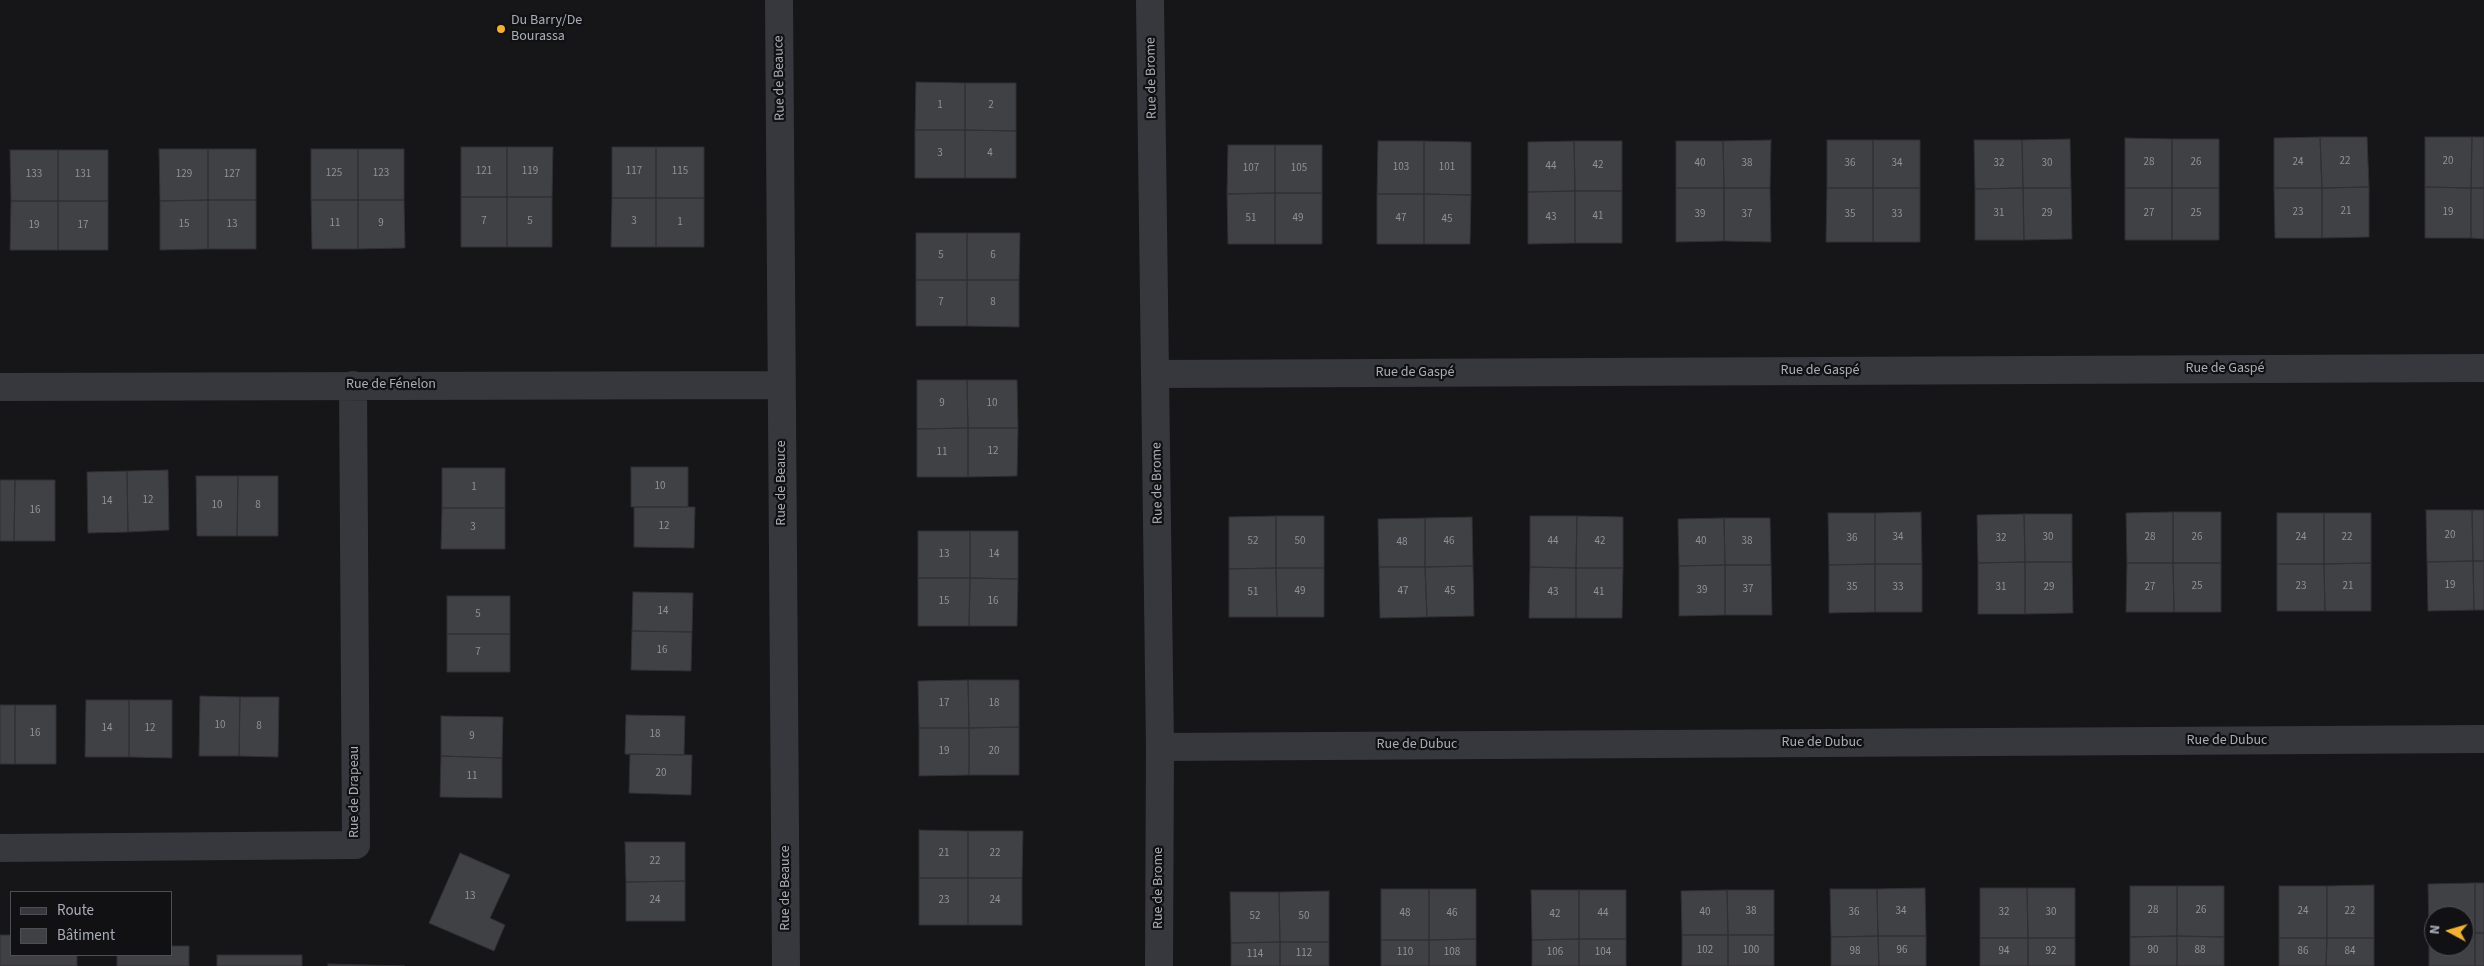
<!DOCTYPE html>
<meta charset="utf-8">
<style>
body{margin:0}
#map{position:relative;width:2484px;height:966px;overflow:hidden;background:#161618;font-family:"Source Sans 3",sans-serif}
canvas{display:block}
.legend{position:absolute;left:10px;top:891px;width:162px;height:65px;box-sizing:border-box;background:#111113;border:1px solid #4d4f55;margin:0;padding:6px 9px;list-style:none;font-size:15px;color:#a8adb8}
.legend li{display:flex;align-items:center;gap:10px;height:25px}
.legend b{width:25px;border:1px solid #4d4f55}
.north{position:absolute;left:2424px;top:906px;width:50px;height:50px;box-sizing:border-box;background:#111113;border:1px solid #4d4f55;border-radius:50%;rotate:276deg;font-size:14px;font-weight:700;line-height:20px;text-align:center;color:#a8adb8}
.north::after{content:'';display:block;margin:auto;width:18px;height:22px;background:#f2b134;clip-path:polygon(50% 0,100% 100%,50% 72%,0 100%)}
</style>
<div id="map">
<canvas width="2484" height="966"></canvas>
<ul class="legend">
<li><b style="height:6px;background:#37383d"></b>Route</li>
<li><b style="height:14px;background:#404145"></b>Bâtiment</li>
</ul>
<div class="north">N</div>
</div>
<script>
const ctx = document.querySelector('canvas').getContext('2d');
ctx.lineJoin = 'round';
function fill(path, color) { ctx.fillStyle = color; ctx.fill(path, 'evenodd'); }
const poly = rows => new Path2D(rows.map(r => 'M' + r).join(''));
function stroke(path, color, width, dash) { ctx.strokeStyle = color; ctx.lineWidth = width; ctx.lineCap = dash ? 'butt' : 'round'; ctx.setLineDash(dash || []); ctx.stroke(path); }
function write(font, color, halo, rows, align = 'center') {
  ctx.font = font + ' "Source Sans 3",sans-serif'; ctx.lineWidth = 4.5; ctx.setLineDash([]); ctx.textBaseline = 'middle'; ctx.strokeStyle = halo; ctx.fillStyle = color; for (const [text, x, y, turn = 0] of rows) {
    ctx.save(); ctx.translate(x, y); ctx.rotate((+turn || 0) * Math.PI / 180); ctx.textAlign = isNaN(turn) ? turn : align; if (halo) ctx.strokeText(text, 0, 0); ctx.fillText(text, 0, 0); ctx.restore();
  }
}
const building = poly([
 [916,82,965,83,965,130,915,130,916,82],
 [965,83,1016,83,1016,131,965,130,965,83],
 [915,130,965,130,965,178,915,178,915,130],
 [965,130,1016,131,1016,178,965,178,965,130],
 [2320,137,2367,137,2369,187,2322,188,2320,137],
 [2320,137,2322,188,2274,188,2274,138,2320,137],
 [2425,137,2472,137,2471,188,2425,187,2425,137],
 [2472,137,2484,137,2484,188,2471,188,2472,137],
 [2125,138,2172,139,2172,188,2125,188,2125,138],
 [2070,139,2071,188,2023,188,2022,140,2070,139],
 [2172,139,2219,139,2219,188,2172,188,2172,139],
 [1771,140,1770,188,1724,188,1723,141,1771,140],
 [1827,140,1873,140,1873,188,1827,188,1827,140],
 [1873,140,1920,140,1920,188,1873,188,1873,140],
 [1974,140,2022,140,2023,188,1975,189,1974,140],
 [1378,141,1424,141,1424,194,1377,194,1378,141],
 [1424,141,1471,142,1471,195,1424,194,1424,141],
 [1574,141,1622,141,1622,191,1575,191,1574,141],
 [1574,141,1575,191,1528,192,1528,142,1574,141],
 [1676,141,1723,141,1724,188,1676,188,1676,141],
 [1228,145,1275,145,1275,193,1227,194,1228,145],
 [1275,145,1322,145,1322,193,1275,193,1275,145],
 [461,147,507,147,507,197,461,197,461,147],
 [507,147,553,147,552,197,507,197,507,147],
 [612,147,656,147,656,198,612,198,612,147],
 [656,147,704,147,704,198,656,198,656,147],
 [159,149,208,149,208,200,160,201,159,149],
 [208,149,256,149,256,200,208,200,208,149],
 [311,149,358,149,358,200,311,200,311,149],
 [358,149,404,149,404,200,358,200,358,149],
 [10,150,58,150,58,201,11,201,10,150],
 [58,150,108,150,108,201,58,201,58,150],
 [2369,187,2369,237,2322,238,2322,188,2369,187],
 [2425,187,2471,188,2471,238,2425,238,2425,187],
 [1676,188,1724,188,1724,241,1676,242,1676,188],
 [1724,188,1770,188,1771,242,1724,241,1724,188],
 [1827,188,1873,188,1873,242,1826,242,1827,188],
 [1873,188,1920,188,1920,242,1873,242,1873,188],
 [2023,188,2071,188,2072,239,2024,240,2023,188],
 [2023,188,2024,240,1975,240,1975,189,2023,188],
 [2125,188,2172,188,2172,240,2125,240,2125,188],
 [2172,188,2219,188,2219,240,2172,240,2172,188],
 [2274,188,2322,188,2322,238,2275,238,2274,188],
 [2471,188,2484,188,2484,239,2471,238,2471,188],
 [1575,191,1622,191,1622,243,1575,243,1575,191],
 [1575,191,1575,243,1528,244,1528,192,1575,191],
 [1275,193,1322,193,1322,244,1275,244,1275,193],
 [1275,193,1275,244,1228,244,1227,194,1275,193],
 [1377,194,1424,194,1424,244,1377,244,1377,194],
 [1424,194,1471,195,1470,244,1424,244,1424,194],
 [461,197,507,197,507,247,461,247,461,197],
 [507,197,552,197,552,247,507,247,507,197],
 [612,198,656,198,656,247,611,247,612,198],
 [656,198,704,198,704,247,656,247,656,198],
 [208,200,208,249,160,250,160,201,208,200],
 [208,200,256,200,256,249,208,249,208,200],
 [311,200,358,200,358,249,312,249,311,200],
 [358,200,404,200,405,248,358,249,358,200],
 [11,201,58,201,58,250,10,250,11,201],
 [58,201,108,201,108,250,58,250,58,201],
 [916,233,967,233,967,280,916,280,916,233],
 [967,233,1020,233,1019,280,967,280,967,233],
 [916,280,967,280,967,326,916,326,916,280],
 [967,280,1019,280,1019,327,967,326,967,280],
 [917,380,967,380,968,428,917,429,917,380],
 [967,380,1017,380,1018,428,968,428,967,380],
 [968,428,968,477,917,477,917,429,968,428],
 [968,428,1018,428,1017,476,968,477,968,428],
 [631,467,688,467,688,507,631,507,631,467],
 [442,468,505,468,505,508,442,508,442,468],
 [168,470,169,530,128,532,127,471,168,470],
 [127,471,128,532,88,533,87,472,127,471],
 [196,476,238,476,237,536,197,536,196,476],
 [238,476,278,476,278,536,237,536,238,476],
 [0,480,15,480,14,541,0,541,0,480],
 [15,480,55,480,55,541,14,541,15,480],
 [634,507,695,507,694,548,634,547,634,507],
 [442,508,505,508,505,549,441,549,442,508],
 [2426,510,2472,510,2473,561,2427,562,2426,510],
 [2472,510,2484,510,2484,561,2473,561,2472,510],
 [1921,512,1922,564,1875,564,1875,513,1921,512],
 [2173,512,2221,512,2221,563,2173,563,2173,512],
 [2173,512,2173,563,2127,563,2126,513,2173,512],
 [1828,513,1875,513,1875,564,1829,565,1828,513],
 [2277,513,2324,513,2324,564,2277,564,2277,513],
 [2324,513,2371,513,2371,563,2324,564,2324,513],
 [2024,514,2072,514,2072,562,2025,562,2024,514],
 [2024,514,2025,562,1978,563,1977,515,2024,514],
 [1276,516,1324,516,1324,568,1276,568,1276,516],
 [1276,516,1276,568,1229,569,1229,517,1276,516],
 [1530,516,1577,516,1576,568,1530,567,1530,516],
 [1577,516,1623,517,1623,568,1576,568,1577,516],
 [1472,517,1473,566,1425,567,1425,518,1472,517],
 [1425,518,1425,567,1379,567,1378,519,1425,518],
 [1724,518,1770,518,1771,565,1725,565,1724,518],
 [1724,518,1725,565,1679,566,1678,519,1724,518],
 [918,531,970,531,970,578,918,578,918,531],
 [970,531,1018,531,1018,579,970,578,970,531],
 [2473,561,2484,561,2484,610,2474,610,2473,561],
 [2473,561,2474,610,2428,611,2427,562,2473,561],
 [2025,562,2072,562,2073,613,2025,614,2025,562],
 [2025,562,2025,614,1978,614,1978,563,2025,562],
 [2127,563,2173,563,2174,612,2126,612,2127,563],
 [2173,563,2221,563,2221,612,2174,612,2173,563],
 [2371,563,2371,611,2325,611,2324,564,2371,563],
 [1875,564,1922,564,1922,612,1875,612,1875,564],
 [1875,564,1875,612,1829,613,1829,565,1875,564],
 [2277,564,2324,564,2325,611,2277,611,2277,564],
 [1725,565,1771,565,1772,615,1725,615,1725,565],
 [1725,565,1725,615,1679,616,1679,566,1725,565],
 [1473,566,1474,616,1427,617,1425,567,1473,566],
 [1379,567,1425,567,1427,617,1380,618,1379,567],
 [1530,567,1576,568,1576,618,1529,618,1530,567],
 [1276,568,1324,568,1324,617,1277,617,1276,568],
 [1276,568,1277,617,1229,617,1229,569,1276,568],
 [1576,568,1623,568,1622,618,1576,618,1576,568],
 [918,578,970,578,969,626,918,626,918,578],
 [970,578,1018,579,1017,626,969,626,970,578],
 [633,592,693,593,692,632,632,631,633,592],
 [447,596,510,596,510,634,447,634,447,596],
 [632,631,692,632,691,671,631,670,632,631],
 [447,634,510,634,510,672,447,672,447,634],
 [968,680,969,728,919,728,918,681,968,680],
 [968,680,1019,680,1019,727,969,728,968,680],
 [200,696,240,697,239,756,199,756,200,696],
 [240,697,279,697,278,757,239,756,240,697],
 [86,700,129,700,129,757,85,757,86,700],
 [129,700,172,700,172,758,129,757,129,700],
 [0,705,15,705,15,764,0,764,0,705],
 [15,705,56,705,56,764,15,764,15,705],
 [626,715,685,716,684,755,625,754,626,715],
 [441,716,503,717,502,758,441,756,441,716],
 [1019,727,1019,775,969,775,969,728,1019,727],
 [919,728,969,728,969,775,919,776,919,728],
 [630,754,692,755,691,795,629,793,630,754],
 [441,756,502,758,502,798,440,797,441,756],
 [919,830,968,831,968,878,919,878,919,830],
 [968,831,1023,831,1022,878,968,878,968,831],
 [625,842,685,842,685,881,626,882,625,842],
 [460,853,510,875,490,918,505,925,494,951,429,923,460,853],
 [919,878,968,878,968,925,919,925,919,878],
 [968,878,1022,878,1022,925,968,925,968,878],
 [685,881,685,921,626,921,626,882,685,881],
 [2475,883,2484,883,2484,933,2475,933,2475,883],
 [2475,883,2475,933,2464,933,2464,916,2434,916,2434,933,2429,933,2428,884,2475,883],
 [2374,885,2374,938,2327,938,2327,886,2374,885],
 [2130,886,2177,886,2177,936,2130,937,2130,886],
 [2177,886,2224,886,2224,937,2177,936,2177,886],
 [2279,886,2327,886,2327,938,2279,938,2279,886],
 [1925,888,1926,936,1878,936,1877,889,1925,888],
 [1980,888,2027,888,2028,938,1980,938,1980,888],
 [2027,888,2075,888,2075,938,2028,938,2027,888],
 [1381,889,1429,889,1429,940,1381,940,1381,889],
 [1429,889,1476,889,1476,939,1429,940,1429,889],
 [1830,889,1877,889,1878,936,1831,937,1830,889],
 [1531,890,1579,890,1579,939,1532,940,1531,890],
 [1579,890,1626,890,1626,939,1579,939,1579,890],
 [1727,890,1774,890,1774,935,1728,935,1727,890],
 [1727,890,1728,935,1682,935,1681,891,1727,890],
 [1329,891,1329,942,1280,942,1279,892,1329,891],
 [1230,892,1279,892,1280,942,1231,943,1230,892],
 [2429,933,2434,933,2434,946,2464,946,2464,933,2475,933,2475,966,2429,966,2429,933],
 [2475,933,2484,933,2484,966,2475,966,2475,933],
 [0,935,11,935,11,955,77,955,77,966,0,966,0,935],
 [1682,935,1728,935,1728,966,1682,966,1682,935],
 [1728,935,1774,935,1774,966,1728,966,1728,935],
 [1878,936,1926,936,1926,966,1879,966,1878,936],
 [1878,936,1879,966,1831,966,1831,937,1878,936],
 [2177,936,2224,937,2224,966,2177,966,2177,936],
 [2177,936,2177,966,2130,966,2130,937,2177,936],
 [1980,938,2028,938,2028,966,1980,966,1980,938],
 [2028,938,2075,938,2075,966,2028,966,2028,938],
 [2279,938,2327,938,2326,966,2279,966,2279,938],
 [2327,938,2374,938,2374,966,2326,966,2327,938],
 [1476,939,1476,966,1429,966,1429,940,1476,939],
 [1579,939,1626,939,1626,966,1579,966,1579,939],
 [1579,939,1579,966,1532,966,1532,940,1579,939],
 [1381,940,1429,940,1429,966,1381,966,1381,940],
 [1280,942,1329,942,1329,966,1280,966,1280,942],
 [1280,942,1280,966,1231,966,1231,943,1280,942],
 [171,946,189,946,189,966,117,966,117,955,171,955,171,946],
 [217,955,302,955,302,966,217,966,217,955],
 [328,964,405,966,328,966,328,964]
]);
const street = poly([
 [779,0,786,966],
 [1150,0,1160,747,1159,966],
 [1157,374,2484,368],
 [0,387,781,385],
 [1160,747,2484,739],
 [0,848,356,845,353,385]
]);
const markers = [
 [501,29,5,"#f2b134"]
];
const numberNames = [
 ["1",940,106],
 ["2",991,106],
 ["3",940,154],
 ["4",990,154],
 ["22",2345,162],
 ["20",2448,162],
 ["28",2149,163],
 ["26",2196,163],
 ["24",2298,163],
 ["40",1700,164],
 ["38",1747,164],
 ["36",1850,164],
 ["34",1897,164],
 ["32",1999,164],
 ["30",2047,164],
 ["42",1598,166],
 ["44",1551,167],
 ["103",1401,168],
 ["101",1447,168],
 ["107",1251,169],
 ["105",1299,169],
 ["121",484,172],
 ["119",530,172],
 ["117",634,172],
 ["115",680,172],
 ["125",334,174],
 ["123",381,174],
 ["133",34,175],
 ["131",83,175],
 ["129",184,175],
 ["127",232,175],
 ["21",2346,212],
 ["23",2298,213],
 ["19",2448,213],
 ["31",1999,214],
 ["29",2047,214],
 ["27",2149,214],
 ["25",2196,214],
 ["39",1700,215],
 ["37",1747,215],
 ["35",1850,215],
 ["33",1897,215],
 ["41",1598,217],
 ["43",1551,218],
 ["51",1251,219],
 ["49",1298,219],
 ["47",1401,219],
 ["45",1447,220],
 ["7",484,222],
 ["5",530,222],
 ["3",634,222],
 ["1",680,223],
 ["11",335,224],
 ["9",381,224],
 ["15",184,225],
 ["13",232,225],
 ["19",34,226],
 ["17",83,226],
 ["5",941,256],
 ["6",993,256],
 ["7",941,303],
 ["8",993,303],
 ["9",942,404],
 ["10",992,404],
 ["12",993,452],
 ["11",942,453],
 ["10",660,487],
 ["1",474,488],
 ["12",148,501],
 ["14",107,502],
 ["10",217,506],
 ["8",258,506],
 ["16",35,511],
 ["12",664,527],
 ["3",473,528],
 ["20",2450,536],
 ["34",1898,538],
 ["30",2048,538],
 ["28",2150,538],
 ["26",2197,538],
 ["24",2301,538],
 ["22",2347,538],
 ["36",1852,539],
 ["32",2001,539],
 ["52",1253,542],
 ["50",1300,542],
 ["46",1449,542],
 ["44",1553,542],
 ["42",1600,542],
 ["40",1701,542],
 ["38",1747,542],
 ["48",1402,543],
 ["13",944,555],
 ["14",994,555],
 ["19",2450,586],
 ["25",2197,587],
 ["23",2301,587],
 ["21",2348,587],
 ["35",1852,588],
 ["33",1898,588],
 ["31",2001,588],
 ["29",2049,588],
 ["27",2150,588],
 ["37",1748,590],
 ["39",1702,591],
 ["49",1300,592],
 ["47",1403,592],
 ["45",1450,592],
 ["51",1253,593],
 ["43",1553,593],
 ["41",1599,593],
 ["15",944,602],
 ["16",993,602],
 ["14",663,612],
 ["5",478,615],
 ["16",662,651],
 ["7",478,653],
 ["17",944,704],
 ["18",994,704],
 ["10",220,726],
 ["8",259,727],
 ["14",107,729],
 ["12",150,729],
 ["16",35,734],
 ["18",655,735],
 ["9",472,737],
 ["19",944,752],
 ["20",994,752],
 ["20",661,774],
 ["11",472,777],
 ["21",944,854],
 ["22",995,854],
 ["22",655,862],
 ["13",470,897],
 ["24",655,901],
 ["23",944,901],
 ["24",995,901],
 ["28",2153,911],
 ["26",2201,911],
 ["38",1751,912],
 ["34",1901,912],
 ["24",2303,912],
 ["22",2350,912],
 ["40",1705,913],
 ["36",1854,913],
 ["32",2004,913],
 ["30",2051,913],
 ["48",1405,914],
 ["46",1452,914],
 ["44",1603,914],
 ["42",1555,915],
 ["52",1255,917],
 ["50",1304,917],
 ["102",1705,951],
 ["100",1751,951],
 ["96",1902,951],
 ["90",2153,951],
 ["88",2200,951],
 ["98",1855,952],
 ["94",2004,952],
 ["92",2051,952],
 ["86",2303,952],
 ["84",2350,952],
 ["110",1405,953],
 ["108",1452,953],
 ["106",1555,953],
 ["104",1603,953],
 ["112",1304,954],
 ["114",1255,955]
];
const poiNames = [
 ["Du Barry/De",511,21],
 ["Bourassa",511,37]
];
const streetNames = [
 ["Rue de Beauce",780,78,-91],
 ["Rue de Brome",1152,78,-91],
 ["Rue de Gaspé",2225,369],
 ["Rue de Gaspé",1820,371],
 ["Rue de Gaspé",1415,373],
 ["Rue de Fénelon",391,385],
 ["Rue de Beauce",782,483,-90],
 ["Rue de Brome",1158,483,-91],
 ["Rue de Dubuc",2227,741],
 ["Rue de Dubuc",1822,743],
 ["Rue de Dubuc",1417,745],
 ["Rue de Drapeau",355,792,-90],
 ["Rue de Beauce",786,888,-90],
 ["Rue de Brome",1159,888,-90]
];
fill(building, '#404145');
stroke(building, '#303034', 1);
stroke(street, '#37383d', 28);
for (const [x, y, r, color] of markers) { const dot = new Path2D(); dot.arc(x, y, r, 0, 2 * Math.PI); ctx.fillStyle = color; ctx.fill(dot); stroke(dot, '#111113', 2); }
write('11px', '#8e929b', null, numberNames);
write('14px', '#a8adb8', '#111113', poiNames, 'left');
write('14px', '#a8adb8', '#111113', streetNames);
</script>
